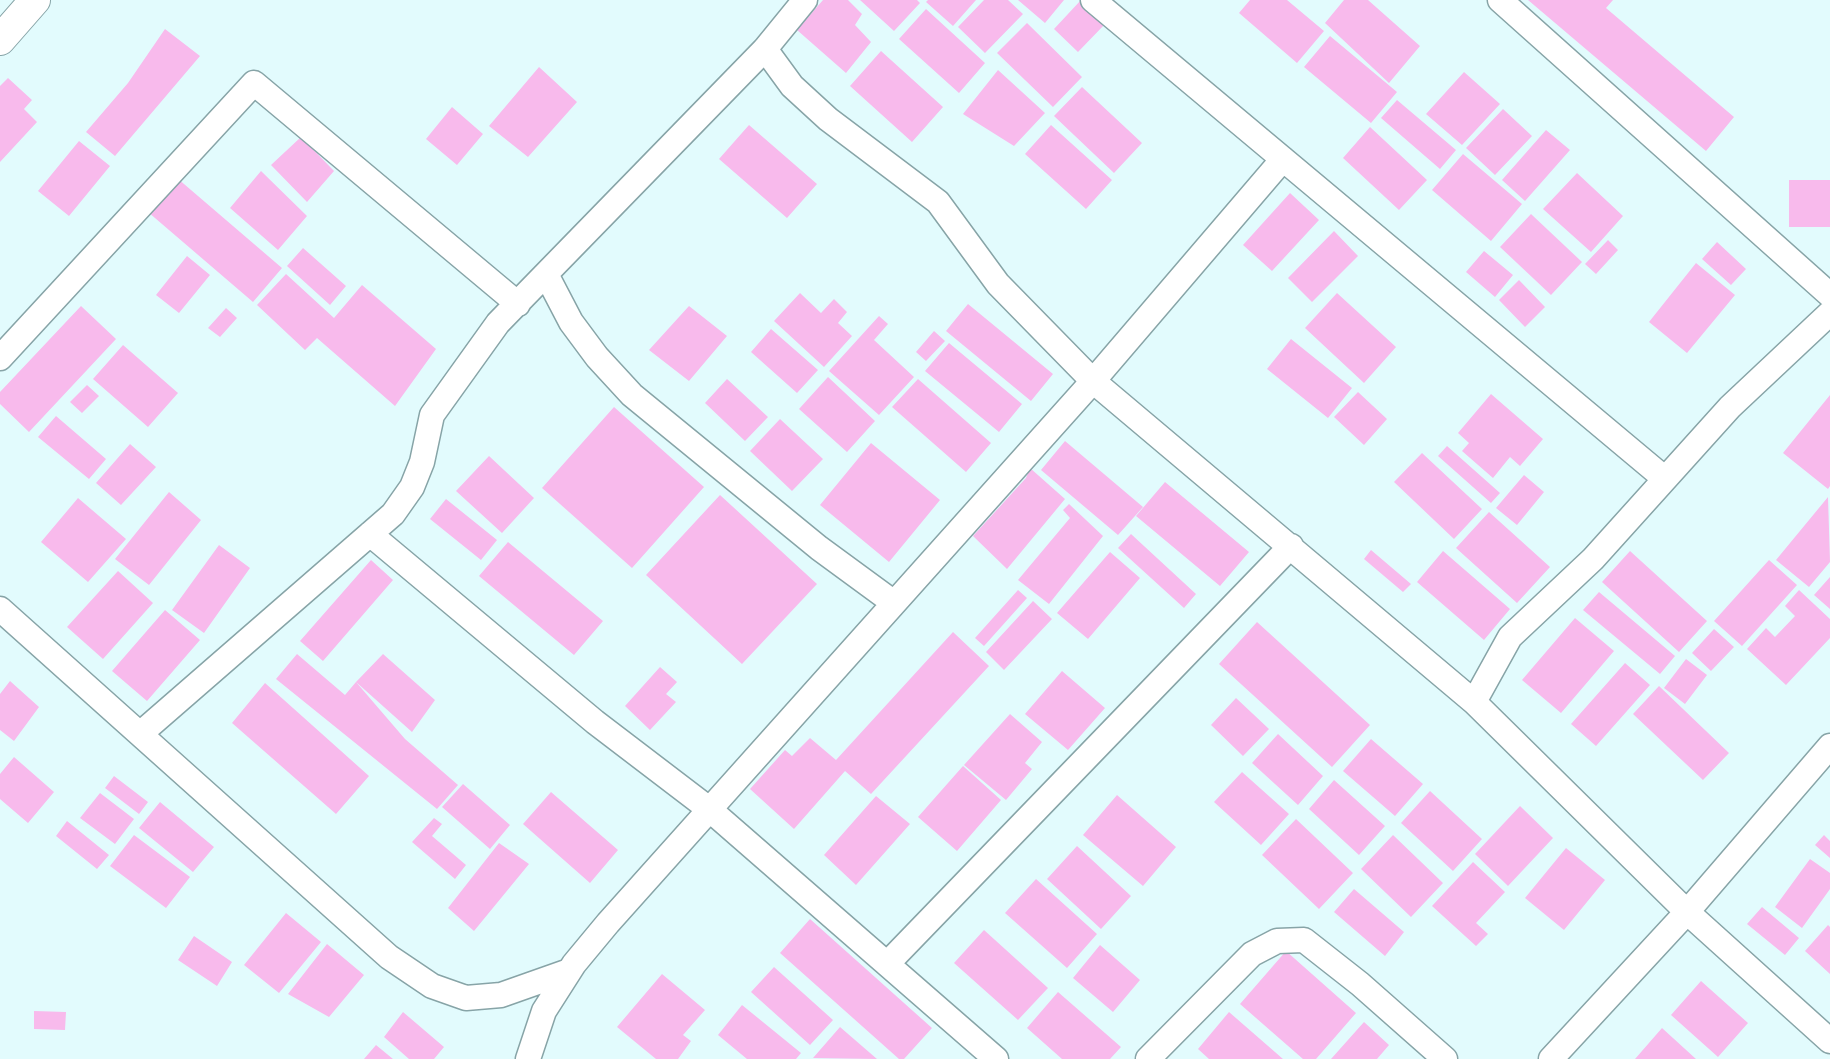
<!DOCTYPE html>
<style>
body{margin:0}
canvas{display:block;background:#e2fbfd}
</style>
<canvas width="1830" height="1059"></canvas>
<script>
const ctx = document.querySelector('canvas').getContext('2d');
ctx.lineJoin = 'round';
function fill(path, color) { ctx.fillStyle = color; ctx.fill(path, 'evenodd'); }
const poly = rows => new Path2D(rows.map(r => 'M' + r).join(''));
function stroke(path, color, width, dash) { ctx.strokeStyle = color; ctx.lineWidth = width; ctx.lineCap = dash ? 'butt' : 'round'; ctx.setLineDash(dash || []); ctx.stroke(path); }
const building = poly([
 [823,0,848,0,862,14,855,25,871,42,846,73,797,30],
 [860,0,917,0,920,3,894,31],
 [928,0,976,0,953,26,926,2],
 [984,0,1008,0,1023,14,985,53,958,27],
 [1018,0,1064,0,1045,23],
 [1081,0,1106,23,1078,52,1054,29],
 [1250,0,1287,0,1324,31,1297,63,1239,13],
 [1344,0,1368,0,1420,46,1389,83,1325,23],
 [1528,0,1613,0,1606,8,1734,117,1706,151],
 [926,9,985,63,959,93,899,39],
 [1027,23,1082,77,1053,107,997,53],
 [165,29,200,56,115,156,86,132,128,83],
 [1330,36,1397,92,1371,123,1304,67],
 [881,51,943,107,912,142,850,86],
 [539,67,577,102,528,157,489,126],
 [998,70,1045,113,1014,146,963,114],
 [1464,72,1500,104,1462,145,1426,114],
 [8,78,32,100,24,109,37,122,0,162,0,86],
 [1082,87,1142,143,1114,173,1054,116],
 [1397,100,1456,150,1440,169,1381,118],
 [452,107,483,134,457,165,426,139],
 [1503,109,1532,136,1495,175,1466,148],
 [749,125,817,184,787,218,719,159],
 [1051,125,1112,180,1086,209,1025,154],
 [1370,127,1427,180,1399,210,1343,158],
 [1546,130,1570,150,1525,201,1502,180],
 [301,137,334,171,307,202,271,165],
 [79,141,110,166,69,216,38,191],
 [1463,154,1522,204,1491,241,1432,190],
 [261,171,307,216,278,250,230,208],
 [1577,173,1623,216,1591,252,1543,209],
 [177,178,282,268,253,302,148,212],
 [1789,180,1830,180,1830,227,1789,227],
 [1290,193,1319,220,1272,271,1243,245],
 [1531,214,1582,262,1551,295,1500,247],
 [1334,231,1358,256,1312,302,1288,278],
 [1608,240,1618,250,1596,274,1585,264],
 [1717,242,1746,269,1731,285,1702,259],
 [303,248,346,286,330,305,287,266],
 [1484,251,1513,275,1495,297,1466,272],
 [187,256,210,275,179,313,156,295],
 [1696,263,1735,295,1687,353,1649,322],
 [286,274,334,318,362,285,436,349,395,406,317,338,305,350,257,305],
 [1519,280,1545,307,1525,327,1499,300],
 [800,293,821,313,834,299,847,312,838,323,852,336,824,367,774,321],
 [1337,293,1396,347,1364,383,1305,328],
 [968,304,1053,374,1031,401,946,331],
 [81,306,116,339,29,432,0,404,0,392],
 [689,306,727,336,689,381,649,350],
 [226,308,237,318,220,337,208,328],
 [879,316,888,324,874,340,914,377,879,415,829,371],
 [771,329,818,370,797,393,751,352],
 [934,331,945,341,926,361,916,352],
 [1291,339,1352,388,1328,418,1267,369],
 [949,343,1022,404,999,432,925,371],
 [123,345,178,393,148,427,93,379],
 [828,377,875,421,847,452,799,409],
 [727,379,768,417,745,441,705,403],
 [918,379,991,443,966,472,892,407],
 [87,385,99,396,82,413,70,402],
 [1358,392,1387,419,1364,445,1334,417],
 [1491,394,1543,439,1520,466,1510,457,1493,478,1462,451,1469,443,1458,433],
 [1830,395,1830,486,1828,489,1783,453],
 [614,407,704,487,632,568,542,488],
 [56,416,106,459,89,479,38,437],
 [780,419,823,459,792,491,750,451],
 [1065,441,1143,507,1118,535,1041,470],
 [871,443,940,500,889,562,820,505],
 [130,444,156,467,121,505,96,483],
 [1447,446,1500,493,1491,503,1438,456],
 [1422,453,1482,509,1454,539,1394,482],
 [489,456,534,498,502,533,456,491],
 [1030,468,1065,499,1007,569,973,536,1026,478],
 [1524,475,1544,492,1517,525,1496,508],
 [1165,482,1249,552,1220,586,1136,516],
 [169,492,201,520,149,585,115,559],
 [720,495,817,584,742,664,646,575],
 [1828,497,1830,562,1809,587,1776,560],
 [78,498,126,539,88,582,41,542],
 [446,499,497,540,481,560,430,519],
 [1069,504,1103,536,1049,604,1018,580,1070,518,1063,510],
 [1489,512,1550,567,1517,603,1456,548],
 [1131,534,1196,594,1184,608,1118,548],
 [508,542,603,621,574,655,479,576],
 [219,545,250,568,204,633,172,610],
 [1371,550,1411,584,1403,592,1364,559],
 [1443,551,1510,609,1484,640,1417,582],
 [1630,551,1707,621,1679,652,1602,582],
 [1110,552,1140,578,1088,639,1057,613],
 [371,560,393,580,323,661,300,641],
 [1769,560,1797,585,1742,646,1714,621],
 [118,571,153,603,103,659,67,627],
 [1830,577,1830,609,1814,595],
 [1018,590,1027,598,984,646,975,638],
 [1799,590,1830,619,1830,638,1786,685,1747,649,1766,628,1775,637,1795,616,1785,606],
 [1599,592,1675,656,1660,674,1583,610],
 [1033,601,1052,619,1004,670,986,652],
 [165,610,200,640,147,701,112,671],
 [1575,618,1614,651,1561,713,1522,680],
 [1257,622,1370,725,1332,767,1219,664],
 [1714,629,1734,647,1711,671,1692,653],
 [953,632,989,666,871,794,845,771,794,829,750,789,785,750,792,756,810,738,836,760],
 [297,654,345,695,356,682,383,654,435,700,412,732,356,682,405,739,458,785,437,809,276,679],
 [1686,659,1707,675,1685,704,1664,688],
 [1625,663,1650,685,1596,746,1571,724],
 [660,667,677,682,666,694,676,702,650,730,625,706],
 [1062,671,1105,708,1068,750,1025,714],
 [10,681,39,707,14,741,0,730,0,694],
 [265,683,369,776,336,814,232,723],
 [1659,686,1729,753,1703,780,1633,714],
 [1236,698,1269,729,1243,756,1211,725],
 [1010,714,1042,742,1025,763,1032,769,1006,800,964,765],
 [1278,734,1323,776,1298,805,1252,763],
 [1371,739,1423,784,1395,816,1343,771],
 [14,757,54,792,28,823,0,799,0,774],
 [963,766,1001,800,957,851,918,817],
 [1242,772,1289,814,1261,845,1214,802],
 [114,776,148,802,139,814,105,788],
 [1334,780,1385,826,1359,855,1309,809],
 [463,784,510,825,490,849,442,807],
 [1430,791,1482,839,1453,871,1401,823],
 [551,792,618,850,590,883,523,824],
 [100,793,134,819,115,844,80,818],
 [1117,795,1176,847,1143,886,1083,835],
 [876,796,910,824,856,885,824,855],
 [160,802,214,847,193,872,139,828],
 [1520,806,1553,838,1508,886,1475,854],
 [434,818,442,824,432,836,466,865,455,879,412,842],
 [1296,819,1353,873,1319,909,1262,855],
 [67,821,109,855,97,869,56,836],
 [134,835,190,877,166,908,110,866],
 [1393,835,1443,883,1411,917,1361,869],
 [1824,835,1830,841,1830,858,1815,845],
 [499,843,529,864,474,931,448,908],
 [1077,846,1131,896,1101,929,1047,879],
 [1566,848,1605,880,1564,930,1525,898],
 [1810,859,1830,873,1830,889,1802,928,1775,907],
 [1473,862,1505,892,1476,923,1488,934,1476,946,1432,906],
 [1036,879,1097,934,1067,968,1005,913],
 [1354,889,1404,932,1385,956,1334,912],
 [1762,907,1799,938,1785,955,1747,924],
 [286,913,321,942,279,993,244,965],
 [810,919,932,1028,904,1059,899,1059,780,953],
 [1828,925,1830,927,1830,974,1805,951],
 [984,930,1048,988,1018,1020,954,963],
 [194,936,232,962,217,986,178,960],
 [327,944,364,975,329,1017,288,994],
 [1100,945,1140,980,1113,1012,1073,978],
 [1286,951,1356,1013,1316,1059,1303,1059,1240,1004],
 [774,967,833,1020,810,1045,751,992],
 [662,974,705,1010,683,1035,691,1041,678,1059,656,1059,617,1027],
 [1701,981,1748,1023,1718,1057,1671,1015],
 [1058,992,1121,1047,1110,1059,1062,1059,1027,1028],
 [742,1005,801,1053,796,1059,747,1059,718,1035],
 [34,1011,66,1012,65,1030,34,1029],
 [403,1012,444,1047,434,1059,409,1059,384,1037],
 [1229,1012,1283,1059,1209,1059,1198,1049],
 [1364,1022,1389,1045,1377,1059,1331,1059],
 [840,1027,877,1059,813,1058],
 [1662,1028,1696,1059,1635,1059],
 [376,1045,393,1059,364,1059]
]);
const minor = poly([
 [1093,0,1664,478],
 [1500,0,1830,295],
 [765,49,792,86,828,119,938,202,998,284,1093,381,1474,702,1687,912,1830,1041],
 [547,276,571,322,597,357,632,395,819,548,894,603],
 [0,358,254,83,518,304],
 [370,534,595,722,709,809,996,1059],
 [0,609,389,957,432,986,466,998,501,995,569,971],
 [1474,702,1510,637,1593,559,1730,407,1830,313],
 [140,734,393,514,412,487,422,462,432,415,498,323,765,49,805,0],
 [887,964,1291,546],
 [528,1059,544,1011,574,964,608,923,1093,381,1283,159],
 [1148,1059,1252,954,1277,941,1304,940,1360,984,1445,1059],
 [1551,1059,1687,912,1830,746]
]);
const tertiary = poly([
 [0,40,35,0]
]);
fill(building, '#f8baec');
stroke(minor, '#87a4a7', 27);
stroke(tertiary, '#87a4a7', 32);
stroke(minor, '#fff', 24);
stroke(tertiary, '#fff', 30);
</script>
